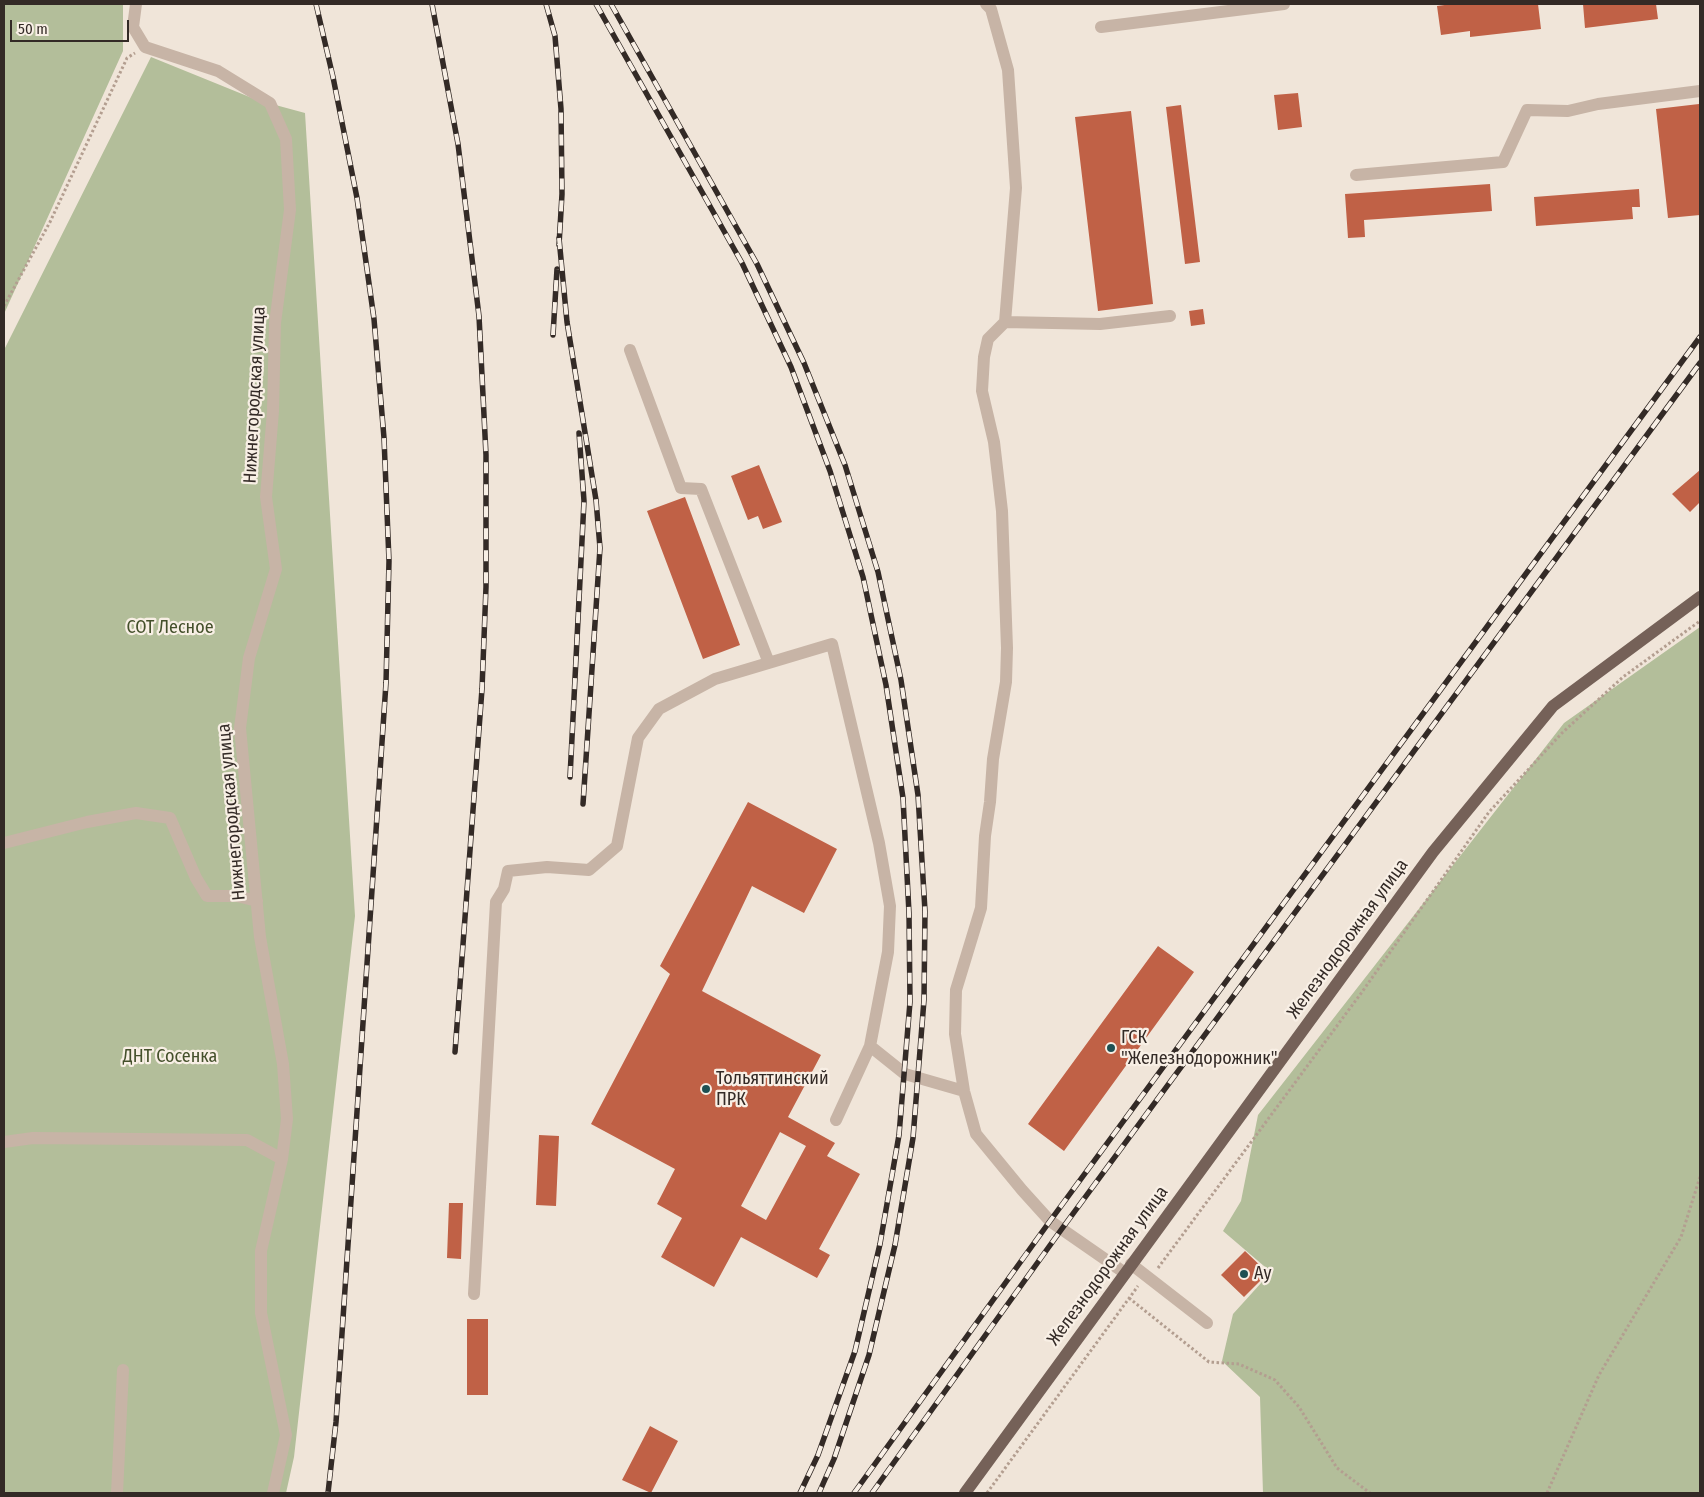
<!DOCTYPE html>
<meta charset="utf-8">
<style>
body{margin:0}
#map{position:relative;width:1704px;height:1497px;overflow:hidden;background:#f0e5d9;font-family:"Fira Sans Condensed",sans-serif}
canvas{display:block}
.frame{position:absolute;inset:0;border:5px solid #332a26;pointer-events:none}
.scale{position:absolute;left:10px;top:20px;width:119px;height:22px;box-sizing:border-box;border:2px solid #332a26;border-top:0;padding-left:6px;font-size:15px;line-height:18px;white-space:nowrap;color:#332a26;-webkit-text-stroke:4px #f8efe5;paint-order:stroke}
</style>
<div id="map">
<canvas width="1704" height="1497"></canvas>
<div class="frame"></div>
<div class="scale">50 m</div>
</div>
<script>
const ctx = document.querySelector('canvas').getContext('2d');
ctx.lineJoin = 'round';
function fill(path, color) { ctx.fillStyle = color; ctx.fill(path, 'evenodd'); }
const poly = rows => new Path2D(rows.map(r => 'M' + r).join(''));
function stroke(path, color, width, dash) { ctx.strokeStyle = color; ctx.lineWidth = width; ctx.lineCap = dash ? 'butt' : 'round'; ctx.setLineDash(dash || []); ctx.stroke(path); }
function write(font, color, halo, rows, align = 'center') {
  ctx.font = font + ' "Fira Sans Condensed",sans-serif'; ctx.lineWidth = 4.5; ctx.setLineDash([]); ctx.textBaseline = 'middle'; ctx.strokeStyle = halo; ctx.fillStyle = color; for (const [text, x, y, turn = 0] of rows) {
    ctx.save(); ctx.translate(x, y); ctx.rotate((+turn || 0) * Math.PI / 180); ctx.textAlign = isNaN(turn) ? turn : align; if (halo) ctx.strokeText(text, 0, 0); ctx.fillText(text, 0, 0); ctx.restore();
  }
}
const green = poly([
 [4,4,123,4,123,51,4,314],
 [151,57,257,100,305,113,355,916,294,1457,286,1493,4,1493,4,350],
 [1700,627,1700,1493,1263,1493,1260,1397,1222,1361,1233,1314,1271,1272,1223,1231,1241,1201,1258,1115,1564,723]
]);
const building = poly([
 [1452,4,1538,4,1541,29,1470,37,1470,31,1441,35,1437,6],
 [1583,4,1656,4,1658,19,1585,28],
 [1298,93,1302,127,1278,130,1274,95],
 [1699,104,1700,215,1668,218,1656,109],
 [1181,105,1200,262,1185,264,1166,107],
 [1131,111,1153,304,1098,311,1075,117],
 [1490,184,1492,211,1364,220,1365,237,1348,238,1345,194],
 [1639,189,1640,207,1632,207,1633,219,1536,226,1534,197],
 [1203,309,1205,324,1191,326,1189,311],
 [759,465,782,522,763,529,758,516,748,520,731,476],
 [1700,470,1700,502,1690,512,1672,494],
 [685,497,740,645,703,659,647,511],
 [748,802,837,849,804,913,752,886,702,991,821,1055,788,1117,835,1143,827,1156,860,1174,819,1249,830,1255,817,1278,741,1237,714,1287,661,1257,682,1218,657,1204,675,1169,591,1124,670,974,660,966],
 [780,1132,806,1146,766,1220,741,1206],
 [1158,946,1194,972,1064,1151,1028,1124],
 [539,1135,559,1136,556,1206,536,1205],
 [449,1203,463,1203,461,1259,447,1258],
 [1245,1251,1268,1273,1244,1297,1221,1275],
 [467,1319,488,1319,488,1395,467,1395],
 [650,1426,678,1441,651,1493,622,1480]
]);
const path = poly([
 [4,306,50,222,127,58,135,53],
 [1158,1268,1362,992,1489,812,1562,733,1623,677,1700,621],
 [1129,1298,1209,1362,1239,1364,1275,1380,1299,1407,1337,1468,1370,1493],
 [987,1493,1138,1286],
 [1547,1493,1599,1375,1681,1237,1700,1177]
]);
const minor = poly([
 [136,4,133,27,145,47,218,71,270,103,286,139,290,210,275,323,273,411,266,497,276,569,249,658,240,728,260,937,283,1064,287,1119,282,1159,261,1251,261,1313,286,1435,273,1493],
 [986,4,991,9,1008,70,1016,188,1005,322],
 [1101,27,1284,4],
 [1356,175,1503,162,1527,110,1568,111,1598,104,1700,91],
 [630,350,681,488,701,489,769,663],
 [4,843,87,822,136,813,170,818,196,878,207,896,237,896,257,901],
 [870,1046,905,1074,964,1091],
 [4,1142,33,1138,247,1140,282,1159],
 [1131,1264,1207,1323],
 [1125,1273,1050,1221,1022,1190,976,1134,964,1091,955,1034,956,990,981,908,985,836,990,802,993,759,1006,682,1007,648,1002,511,994,442,982,391,984,357,988,339,1005,322,1100,324,1170,316],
 [474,1294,496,902,504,889,508,871,547,867,589,870,617,846,638,738,659,709,715,679,832,644,879,843,890,906,888,952,870,1046,836,1120],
 [117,1493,123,1370]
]);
const major = poly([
 [965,1493,1433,852,1553,706,1700,597]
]);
const rail = poly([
 [316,4,333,77,357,198,374,319,384,438,389,561,386,683,336,1422,328,1493],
 [432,4,458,144,479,316,486,455,486,587,482,689,455,1052],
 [546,4,555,36,561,109,562,194,559,245],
 [596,4,742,263,791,367,830,471,863,577,886,685,903,798,909,913,910,1002,899,1135,880,1244,855,1351,818,1455,800,1493],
 [611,4,757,264,804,363,845,465,878,572,901,680,918,795,925,911,924,1000,913,1138,895,1245,869,1355,834,1459,819,1493],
 [559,238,567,322,596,500,600,548,583,804],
 [553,335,557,269],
 [570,777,584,501,579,433],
 [854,1493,1050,1221,1700,337],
 [872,1493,1061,1230,1700,363]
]);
const markers = [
 [1111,1048,5,"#1e5053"],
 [706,1089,5,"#1e5053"],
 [1244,1274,5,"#1e5053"]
];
const streetNames = [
 ["Нижнегородская улица",255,395,-87],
 ["Нижнегородская улица",232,812,-95],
 ["Железнодорожная улица",1348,939,-54],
 ["Железнодорожная улица",1108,1266,-54]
];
const parkNames = [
 ["СОТ Лесное",170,628],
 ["ДНТ Сосенка",170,1057]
];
const poiNames = [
 ["ГСК",1121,1038],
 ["\"Железнодорожник\"",1121,1059],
 ["Тольяттинский",716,1079],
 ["ПРК",716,1100],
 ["Ау",1254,1274]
];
fill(green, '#b3be9a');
fill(building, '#c06146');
stroke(path, '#b39e90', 3, [2.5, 2.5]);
stroke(minor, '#c7b4a6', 12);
stroke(major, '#756158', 12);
stroke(rail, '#332a26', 5.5);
stroke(rail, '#f8efe5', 4, [11]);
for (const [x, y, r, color] of markers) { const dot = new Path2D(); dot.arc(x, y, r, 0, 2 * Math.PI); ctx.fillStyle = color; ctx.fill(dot); stroke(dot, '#f8efe5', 2); }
write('18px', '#332a26', '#f8efe5', streetNames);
write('18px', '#44502b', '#f8efe5', parkNames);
write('18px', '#332a26', '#f8efe5', poiNames, 'left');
</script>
